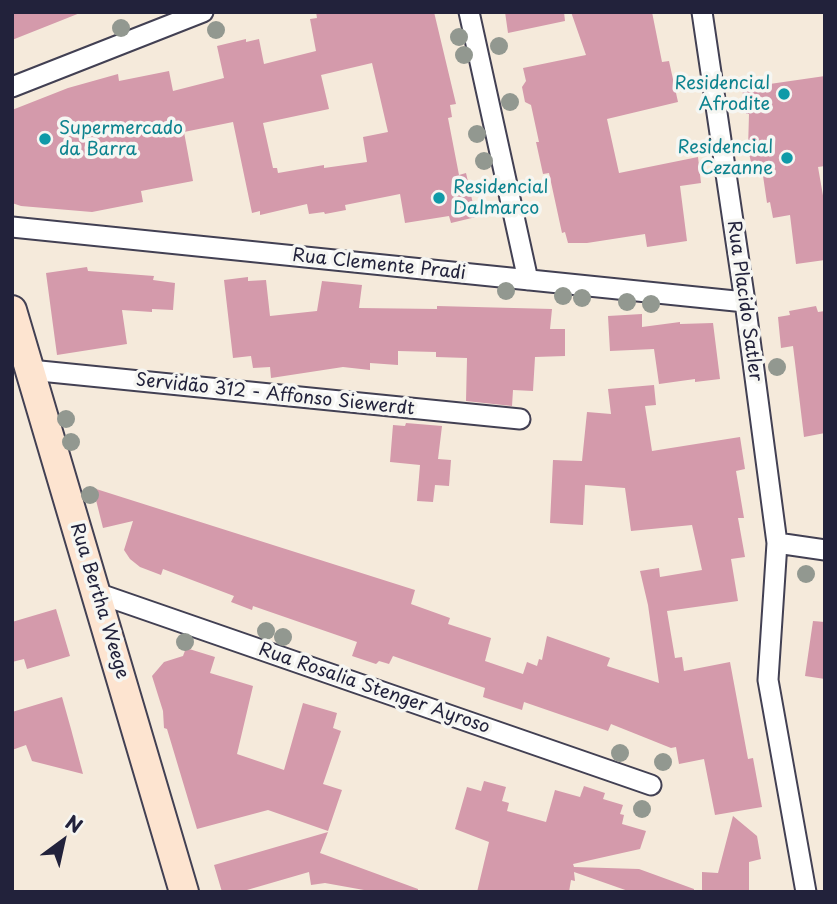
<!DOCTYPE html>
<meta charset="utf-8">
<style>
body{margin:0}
#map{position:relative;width:837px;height:904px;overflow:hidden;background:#f5eadb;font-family:"Playpen Sans",sans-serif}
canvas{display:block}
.frame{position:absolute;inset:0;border:14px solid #22223b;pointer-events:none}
.north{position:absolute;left:28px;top:806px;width:70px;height:70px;-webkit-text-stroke:5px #f6f6f2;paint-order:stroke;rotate:33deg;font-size:19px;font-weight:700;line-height:28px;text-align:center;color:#22223b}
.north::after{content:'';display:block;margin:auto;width:24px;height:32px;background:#22223b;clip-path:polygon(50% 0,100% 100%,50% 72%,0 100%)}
</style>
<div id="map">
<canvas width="837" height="904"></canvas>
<div class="frame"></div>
<div class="north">N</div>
</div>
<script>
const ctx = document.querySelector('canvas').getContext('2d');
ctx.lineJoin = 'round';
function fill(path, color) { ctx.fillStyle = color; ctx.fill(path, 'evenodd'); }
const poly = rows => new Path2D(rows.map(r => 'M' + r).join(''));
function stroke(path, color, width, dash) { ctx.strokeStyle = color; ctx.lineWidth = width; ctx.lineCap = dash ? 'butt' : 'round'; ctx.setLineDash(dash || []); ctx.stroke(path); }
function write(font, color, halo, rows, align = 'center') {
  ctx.font = font + ' "Playpen Sans",sans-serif'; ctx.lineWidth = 7; ctx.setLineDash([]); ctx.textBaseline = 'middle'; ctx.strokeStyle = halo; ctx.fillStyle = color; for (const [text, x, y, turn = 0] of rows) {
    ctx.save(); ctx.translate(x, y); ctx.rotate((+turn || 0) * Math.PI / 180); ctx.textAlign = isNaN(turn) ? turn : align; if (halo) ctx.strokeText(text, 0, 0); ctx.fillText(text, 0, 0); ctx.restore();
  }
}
const building = poly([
 [12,12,80,12,80,13,12,40],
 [316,12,434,12,456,104,450,105,452,117,448,118,459,175,466,173,476,217,451,223,449,216,405,223,400,194,345,205,346,210,325,214,324,212,309,214,307,204,260,215,260,211,252,213,233,122,184,132,193,181,141,191,143,202,92,212,21,206,12,203,12,110,68,88,118,74,119,81,169,71,173,91,224,78,217,46,246,39,246,42,259,39,264,64,316,51,310,19,317,18],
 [372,63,388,132,363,137,367,162,324,168,324,165,278,173,277,168,273,168,263,123,329,109,321,75],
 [505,12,564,12,565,21,508,33],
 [571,12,652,12,662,62,669,61,678,102,607,119,619,173,698,157,701,183,680,186,687,241,647,247,645,234,587,243,568,243,565,232,562,233,549,173,543,174,536,142,539,142,531,105,525,102,522,87,526,81,523,68,586,55],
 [825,76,825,166,818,167,825,207,825,260,796,264,790,215,773,218,770,202,767,203,762,169,753,171,748,149,749,114,746,114,742,88],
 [87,267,88,271,154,276,153,280,175,283,173,310,152,309,152,312,122,310,127,344,57,355,46,273],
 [248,277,248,281,266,280,270,316,317,311,322,281,362,285,359,308,437,309,437,306,552,309,550,329,565,329,565,356,535,357,533,391,513,390,512,406,466,401,467,358,436,357,436,352,398,351,398,365,370,363,370,370,343,367,271,378,270,367,253,368,251,356,233,358,224,280],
 [816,306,818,312,825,311,825,433,804,437,793,346,781,348,778,317,790,315,789,311],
 [642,314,642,327,680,322,680,324,713,323,720,379,695,382,695,379,659,384,654,349,610,351,608,316],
 [654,385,656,405,645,406,652,451,740,437,745,469,736,471,744,518,738,518,745,557,731,559,738,601,667,611,675,658,682,657,684,671,730,662,748,759,753,758,762,807,715,815,704,759,679,764,676,747,671,748,611,724,608,731,524,702,522,710,483,697,485,688,393,656,389,664,379,661,376,664,352,656,357,642,253,606,252,610,231,602,234,596,163,569,161,575,140,567,130,559,124,550,133,521,103,528,93,488,415,590,411,604,450,618,448,624,491,638,485,661,523,674,527,662,537,666,539,659,542,660,547,636,610,658,607,666,659,683,648,605,640,571,659,568,660,577,702,570,692,525,631,531,625,488,585,485,583,525,550,523,553,460,582,461,587,412,611,414,608,389],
 [406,423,442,426,438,459,451,460,449,486,435,485,433,502,417,501,420,465,390,462,393,425,405,426],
 [56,609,70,656,27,669,24,659,12,662,12,622],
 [813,621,825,622,825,679,805,676],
 [186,648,215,657,210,673,253,686,237,754,284,770,303,703,337,713,333,728,341,731,323,784,342,790,328,831,268,810,197,829,167,729,164,728,163,711,152,676,164,662,183,656],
 [62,697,71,729,83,774,32,761,26,745,12,750,12,712],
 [484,781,506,787,502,801,509,803,507,811,546,822,555,790,580,797,584,786,605,793,603,799,623,805,620,814,624,815,622,824,646,831,640,849,573,864,574,867,639,869,694,889,694,892,631,892,574,872,575,881,571,880,569,892,477,892,489,842,455,829,467,787,481,791],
 [733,816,757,836,761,859,749,862,749,892,702,892,702,872,718,873],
 [328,832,320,853,418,889,418,892,375,892,325,883,311,885,309,872,240,892,222,892,214,865]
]);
const street = poly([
 [469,12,528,280],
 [702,12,745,302,777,543,825,550],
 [12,87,203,12],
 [12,227,745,302],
 [30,370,520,419],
 [777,543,768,680,806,892],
 [97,593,651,785]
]);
const secondary = poly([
 [12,310,184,892]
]);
const trees = [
 [121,28],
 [216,30],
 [459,37],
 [499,46],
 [464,55],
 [510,102],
 [477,134],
 [484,161],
 [506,291],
 [563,296],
 [582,298],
 [627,302],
 [651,304],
 [777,367],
 [66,419],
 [71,442],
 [90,495],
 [806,574],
 [266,631],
 [283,637],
 [185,642],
 [620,753],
 [663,762],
 [642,809]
];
const markers = [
 [784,94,7,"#0f9aa8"],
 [45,139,7,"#0f9aa8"],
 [787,158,7,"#0f9aa8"],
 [439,198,7,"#0f9aa8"]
];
const cultureNames = [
 ["Residencial",770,84],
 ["Afrodite",770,105],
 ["Supermercado",59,129,"left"],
 ["da Barra",59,150,"left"],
 ["Residencial",773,148],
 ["Cezanne",773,169],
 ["Residencial",453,188,"left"],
 ["Dalmarco",453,209,"left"]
];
const streetNames = [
 ["Rua Clemente Pradi",379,265,6],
 ["Rua Placido Satler",744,301,82],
 ["Servidão 312 - Affonso Siewerdt",275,395,6],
 ["Rua Bertha Weege",99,601,73],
 ["Rua Rosalia Stenger Ayroso",374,689,19]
];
fill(building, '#d49aab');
stroke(street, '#424053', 23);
stroke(secondary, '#424053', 32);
stroke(street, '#fff', 19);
stroke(secondary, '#fde4d0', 28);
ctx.fillStyle = '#929890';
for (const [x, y] of trees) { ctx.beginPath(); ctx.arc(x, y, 9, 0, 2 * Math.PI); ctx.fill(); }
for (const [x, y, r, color] of markers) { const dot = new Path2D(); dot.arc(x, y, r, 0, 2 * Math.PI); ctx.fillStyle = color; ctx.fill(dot); stroke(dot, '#f6f6f2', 2.5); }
write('18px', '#0d838f', '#f6f6f2', cultureNames, 'right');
write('18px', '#22223b', '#f6f6f2', streetNames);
</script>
